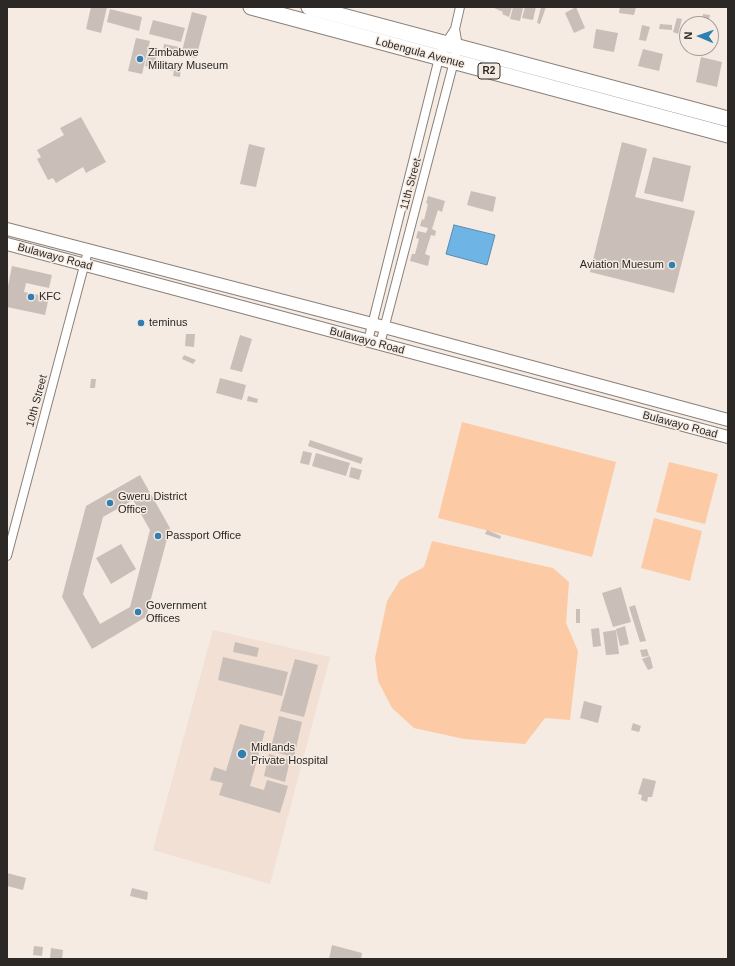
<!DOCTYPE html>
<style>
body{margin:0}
#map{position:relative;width:735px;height:966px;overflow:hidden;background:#f5ebe3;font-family:Helvetica,sans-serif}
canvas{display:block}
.frame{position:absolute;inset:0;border:8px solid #2c2825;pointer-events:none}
.north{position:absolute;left:679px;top:16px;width:40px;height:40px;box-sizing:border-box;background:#f5ebe3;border:1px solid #a59d97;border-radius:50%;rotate:272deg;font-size:11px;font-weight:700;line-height:16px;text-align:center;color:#2c2825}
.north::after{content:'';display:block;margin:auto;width:14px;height:18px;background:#307fb1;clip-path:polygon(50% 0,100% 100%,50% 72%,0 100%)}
</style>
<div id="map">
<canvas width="735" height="966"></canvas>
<div class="frame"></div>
<div class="north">N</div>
</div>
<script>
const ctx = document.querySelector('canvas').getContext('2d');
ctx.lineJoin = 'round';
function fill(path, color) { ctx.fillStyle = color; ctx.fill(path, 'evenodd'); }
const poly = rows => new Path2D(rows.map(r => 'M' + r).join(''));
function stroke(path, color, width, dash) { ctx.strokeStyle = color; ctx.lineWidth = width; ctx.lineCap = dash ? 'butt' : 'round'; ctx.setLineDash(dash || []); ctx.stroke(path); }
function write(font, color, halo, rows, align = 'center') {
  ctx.font = font + ' Helvetica,sans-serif'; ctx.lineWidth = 3; ctx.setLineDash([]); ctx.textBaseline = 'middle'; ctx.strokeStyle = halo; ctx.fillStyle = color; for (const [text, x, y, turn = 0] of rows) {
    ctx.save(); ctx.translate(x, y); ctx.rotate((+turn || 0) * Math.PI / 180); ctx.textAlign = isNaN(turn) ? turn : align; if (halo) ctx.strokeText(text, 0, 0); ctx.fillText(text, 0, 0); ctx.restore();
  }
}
const built = poly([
 [213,630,330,657,270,884,153,850]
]);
const green = poly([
 [462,422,616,462,592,557,438,518],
 [669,462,718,474,705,524,656,512],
 [654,518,702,531,690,581,641,568],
 [432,541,553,568,569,582,566,623,578,651,570,720,545,718,525,744,464,739,414,728,392,708,378,681,375,658,387,601,400,580,424,567]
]);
const water = poly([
 [454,225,495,235,487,265,446,254,454,225]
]);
const building = poly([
 [91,7,107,7,101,33,86,29],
 [492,7,512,7,509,17,502,14,503,12],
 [513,7,523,8,520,21,510,19],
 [525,7,536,7,533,20,522,18],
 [541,7,546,7,540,24,537,23],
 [576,7,585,28,574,33,565,13],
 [620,7,636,7,634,15,619,13],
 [110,9,142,17,139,31,107,22],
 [192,12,207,16,196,58,181,55],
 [703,14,710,15,708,24,702,24],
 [677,18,682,19,678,34,673,32],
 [153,20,185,28,181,42,149,34],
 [660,24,672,25,672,30,659,29],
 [642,25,650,27,646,41,639,40],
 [596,29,618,33,614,52,593,48],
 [136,38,150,41,142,74,128,71],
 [164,44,179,47,177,55,163,52],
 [150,48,158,51,154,68,145,66],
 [643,49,663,54,659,71,638,66],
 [701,57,722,62,717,87,696,82],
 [169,64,181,66,180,77,173,76,174,71,168,70],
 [81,117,106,162,86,173,83,167,56,183,53,178,48,180,37,159,41,157,37,150,64,135,60,128],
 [622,142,647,149,635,197,695,211,674,293,590,272],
 [249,144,265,148,256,187,240,184],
 [653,157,691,166,683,202,644,193],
 [471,191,496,197,493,212,467,205],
 [428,196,445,201,442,212,438,210,432,229,436,231,435,236,431,235,425,254,430,256,428,266,410,261,412,254,415,254,419,239,416,238,418,231,426,233,428,228,420,226,422,219,424,220,428,204,426,203],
 [12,266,52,275,49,288,26,283,24,292,49,297,45,315,7,307,7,291],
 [186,334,195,334,194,347,185,346],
 [240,335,252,339,242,372,230,369],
 [184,355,196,360,193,364,182,359],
 [220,378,246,385,242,400,216,393],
 [91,379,96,379,95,388,90,388],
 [248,396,258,399,257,403,247,401],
 [310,440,363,458,361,464,308,446],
 [303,451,312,453,309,465,300,463],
 [316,453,350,463,346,476,312,466],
 [351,467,362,470,359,480,349,477],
 [140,475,170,528,146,617,92,649,62,597,86,506],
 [133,500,150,530,130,607,100,624,83,594,103,517],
 [487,530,501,536,500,539,485,534],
 [121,544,136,569,111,584,96,558],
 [621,587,631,622,613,627,602,593],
 [635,605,646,641,640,642,629,607],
 [576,609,580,609,580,623,576,623],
 [625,626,629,644,620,646,616,629],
 [599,628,601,646,593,647,591,629],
 [616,630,619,654,606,655,603,632],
 [235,642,259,648,257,657,233,652],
 [647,649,649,656,642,657,640,650],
 [650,656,653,668,648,670,642,659],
 [223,657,288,672,282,696,218,680],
 [295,659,318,665,304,717,280,711],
 [584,701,602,706,598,723,580,718],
 [279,716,302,722,294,757,270,751],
 [633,723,641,726,639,732,631,730],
 [240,724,265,731,250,786,264,790,267,780,288,786,280,813,219,795,223,783,210,780,214,767,226,771],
 [269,754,290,760,285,782,264,776],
 [643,778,656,781,652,797,648,797,647,802,641,800,642,795,638,794],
 [7,873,26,878,23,890,7,886],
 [132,888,148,892,147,900,130,896],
 [332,945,362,953,361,959,329,959],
 [34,946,43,947,42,956,33,955],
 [51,948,63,950,62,959,50,959]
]);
const street = poly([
 [368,341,439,58,446,43,455,29,460,7],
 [380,344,458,46,455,29],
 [7,556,88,251]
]);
const secondary = poly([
 [7,229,384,327,728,420],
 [7,244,728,437]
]);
const highway = poly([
 [251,7,728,135],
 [309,7,728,119]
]);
const markers = [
 [140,59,4,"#307fb1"],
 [672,265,4,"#307fb1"],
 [31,297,4,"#307fb1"],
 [141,323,4,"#307fb1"],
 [110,503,4,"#307fb1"],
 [158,536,4,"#307fb1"],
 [138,612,4,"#307fb1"],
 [242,754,5,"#307fb1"]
];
const shields = [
 [489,71,22]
];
const shieldNames = [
 ["R2",489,71]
];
const poiNames = [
 ["Zimbabwe",148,53],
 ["Military Museum",148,66],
 ["Aviation Muesum",664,265,"right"],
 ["KFC",39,297],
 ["teminus",149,323],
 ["Gweru District",118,497],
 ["Office",118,510],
 ["Passport Office",166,536],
 ["Government",146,606],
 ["Offices",146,619],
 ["Midlands",251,748],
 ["Private Hospital",251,761]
];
const streetNames = [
 ["Lobengula Avenue",420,53,15],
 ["11th Street",411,184,-75],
 ["Bulawayo Road",55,257,15],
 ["Bulawayo Road",367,341,15],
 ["10th Street",37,401,-75],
 ["Bulawayo Road",680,425,15]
];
fill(built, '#f1e0d3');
fill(green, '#fccba5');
fill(water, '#6eb5e6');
stroke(water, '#5a8bac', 1);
fill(building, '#c9bfb8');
stroke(street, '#8a807a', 10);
stroke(secondary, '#8a807a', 14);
stroke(highway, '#8a807a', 17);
stroke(street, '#fff', 8);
stroke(secondary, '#fff', 12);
stroke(highway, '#fff', 15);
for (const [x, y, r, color] of markers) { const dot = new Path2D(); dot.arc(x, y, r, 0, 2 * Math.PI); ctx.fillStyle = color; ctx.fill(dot); stroke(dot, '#f5ebe3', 1.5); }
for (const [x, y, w] of shields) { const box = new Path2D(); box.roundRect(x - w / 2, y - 8, w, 16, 3); ctx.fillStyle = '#f5ebe3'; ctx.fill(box); stroke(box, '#2c2825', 1); }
write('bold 10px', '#2c2825', null, shieldNames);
write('11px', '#2c2825', '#f5ebe3', poiNames, 'left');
write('11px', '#2c2825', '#f5ebe3', streetNames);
</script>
